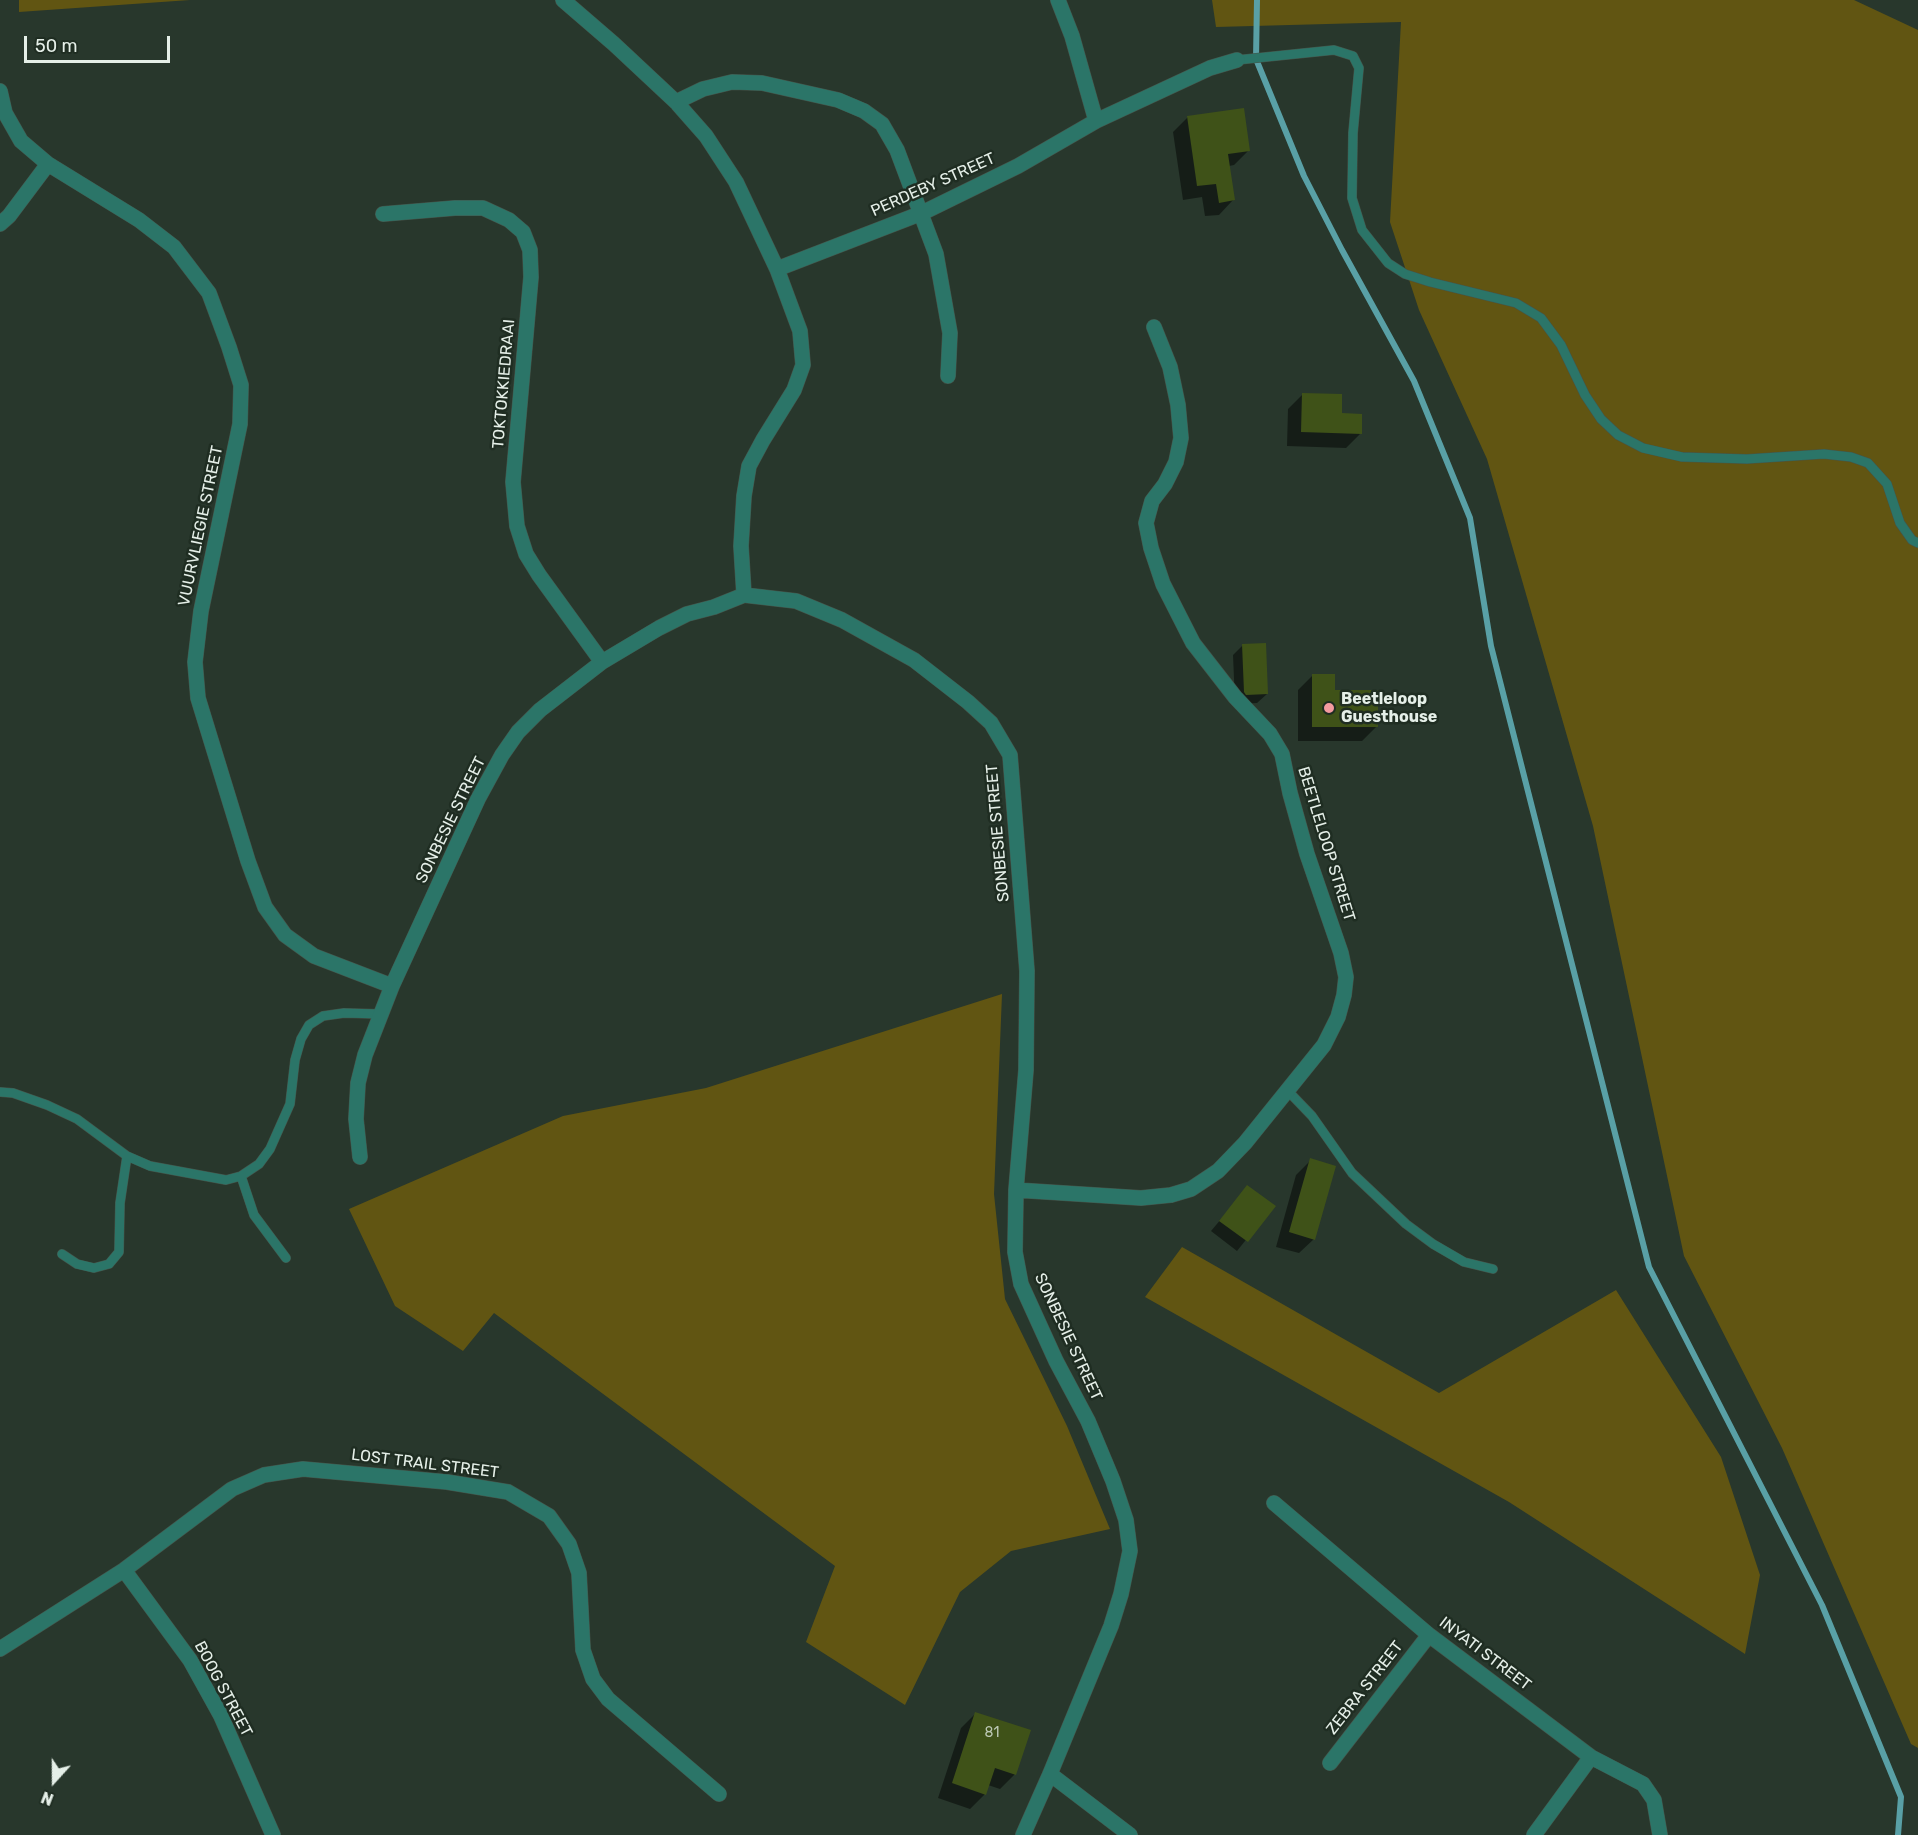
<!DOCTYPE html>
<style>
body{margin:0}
#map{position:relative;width:1918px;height:1835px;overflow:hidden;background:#28372c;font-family:Rubik,sans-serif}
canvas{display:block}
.north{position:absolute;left:24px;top:1751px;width:60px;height:60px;-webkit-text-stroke:4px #1f2d22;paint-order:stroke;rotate:201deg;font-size:16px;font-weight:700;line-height:24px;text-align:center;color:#e5efe8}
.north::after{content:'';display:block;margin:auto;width:21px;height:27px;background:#e5efe8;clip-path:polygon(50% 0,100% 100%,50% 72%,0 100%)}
.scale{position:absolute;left:24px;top:36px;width:146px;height:27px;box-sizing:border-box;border:3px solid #e5efe8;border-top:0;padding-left:8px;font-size:18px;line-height:21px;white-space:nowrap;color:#e5efe8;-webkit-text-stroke:4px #1f2d22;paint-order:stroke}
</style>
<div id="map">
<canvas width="1918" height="1835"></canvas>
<div class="north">N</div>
<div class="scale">50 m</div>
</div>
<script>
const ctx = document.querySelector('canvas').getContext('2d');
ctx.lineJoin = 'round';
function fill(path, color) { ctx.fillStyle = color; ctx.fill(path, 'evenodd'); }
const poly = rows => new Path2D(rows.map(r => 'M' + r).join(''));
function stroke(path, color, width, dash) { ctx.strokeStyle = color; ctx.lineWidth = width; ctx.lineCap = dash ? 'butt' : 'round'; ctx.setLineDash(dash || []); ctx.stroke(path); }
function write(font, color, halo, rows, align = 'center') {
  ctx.font = font + ' Rubik,sans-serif'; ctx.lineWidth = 5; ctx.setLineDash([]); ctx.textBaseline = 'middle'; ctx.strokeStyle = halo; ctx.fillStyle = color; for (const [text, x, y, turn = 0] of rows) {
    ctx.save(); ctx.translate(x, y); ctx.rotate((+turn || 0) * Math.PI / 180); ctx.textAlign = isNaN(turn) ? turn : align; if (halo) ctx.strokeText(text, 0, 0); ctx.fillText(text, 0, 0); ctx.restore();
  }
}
const green = poly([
 [19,0,190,0,19,12],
 [1212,0,1854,0,1918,30,1918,1748,1911,1744,1782,1448,1684,1256,1593,826,1487,459,1419,310,1390,222,1401,22,1216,27],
 [1002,994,994,1194,1005,1299,1067,1426,1110,1529,1011,1551,960,1592,905,1705,806,1642,835,1566,494,1313,463,1351,395,1306,349,1209,563,1116,706,1088],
 [1182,1247,1439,1393,1616,1290,1721,1457,1760,1575,1745,1654,1509,1502,1145,1297]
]);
const shadow = poly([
 [1188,117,1248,151,1234,165,1229,166,1233,200,1219,215,1205,216,1202,197,1183,200,1173,132],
 [1303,394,1360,434,1346,448,1287,446,1288,409],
 [1243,645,1267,694,1257,703,1237,704,1235,702,1233,655],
 [1313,675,1377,726,1362,741,1298,741,1298,690],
 [1311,1160,1314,1239,1299,1253,1276,1247,1296,1175],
 [1248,1187,1273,1206,1237,1251,1211,1231],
 [976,1713,1015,1774,1000,1789,988,1785,985,1794,970,1809,938,1798,961,1728]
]);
const stream = poly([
 [1257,0,1256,59,1304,176,1342,250,1414,381,1470,518,1491,646,1649,1267,1822,1605,1901,1797,1898,1835]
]);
const building = poly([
 [1244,108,1250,151,1228,154,1235,200,1219,203,1216,184,1197,186,1187,116],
 [1302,393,1342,394,1342,413,1362,414,1362,434,1301,432],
 [1266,643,1268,694,1246,695,1244,692,1242,644],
 [1312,674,1335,674,1335,690,1378,690,1378,727,1312,727],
 [1310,1158,1336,1166,1315,1240,1289,1232],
 [1247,1185,1276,1206,1248,1242,1219,1221],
 [975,1712,1031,1730,1016,1775,995,1768,986,1795,952,1783]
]);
const lane = poly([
 [1237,60,1334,50,1353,56,1359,68,1353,133,1352,198,1362,230,1388,263,1405,274,1430,282,1516,303,1541,318,1561,345,1585,395,1601,419,1618,435,1643,448,1682,457,1747,459,1824,454,1851,457,1868,463,1887,484,1900,523,1912,540,1918,543],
 [1287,1090,1312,1116,1352,1173,1406,1224,1433,1244,1464,1262,1493,1269],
 [0,1092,13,1093,47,1105,77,1119,127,1156,150,1166,226,1180,241,1176,259,1164,270,1149,290,1104,295,1060,301,1039,309,1025,323,1016,344,1013,380,1014],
 [241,1176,254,1215,286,1258],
 [62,1254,77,1264,94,1268,109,1264,119,1252,120,1203,127,1156]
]);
const street = poly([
 [563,0,614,44,676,102,706,136,736,182,777,269,800,331,803,365,794,390,763,440,749,466,744,496,741,546,744,595],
 [1058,0,1072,36,1096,121],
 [0,91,5,113,21,141,48,164,139,220,174,247,209,293,229,347,241,385,240,424,201,611,195,662,198,698,248,861,265,907,285,935,314,956,392,986],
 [676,102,703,89,732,82,762,83,838,100,864,111,882,124,897,150,936,254,950,333,948,376],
 [383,214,455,208,483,208,509,220,523,232,530,250,531,277,513,482,517,526,526,554,539,575,602,662],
 [0,224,9,216,48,164],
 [777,269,922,213,1018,166,1096,121,1210,68,1237,60],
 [360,1157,356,1119,358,1083,365,1055,392,986,478,799,502,755,518,732,540,710,602,662,659,628,687,614,714,607,744,595,796,601,842,620,914,660,968,702,991,723,1010,755,1027,971,1026,1070,1016,1190,1015,1252,1021,1284,1056,1361,1088,1421,1113,1481,1126,1520,1130,1551,1121,1594,1111,1626,1050,1774,1023,1835],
 [1016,1190,1141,1198,1171,1195,1191,1189,1218,1171,1245,1143,1324,1045,1338,1017,1344,995,1346,977,1341,953,1307,854,1290,793,1282,754,1270,734,1235,697,1193,643,1163,584,1151,548,1146,523,1152,501,1165,484,1176,462,1181,438,1178,405,1170,367,1154,327],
 [1274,1503,1429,1635,1591,1757,1643,1784,1654,1800,1660,1835],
 [124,1570,190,1660,221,1716,273,1835],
 [0,1649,124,1570,232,1489,264,1475,303,1469,447,1482,508,1492,549,1516,569,1544,579,1573,583,1650,593,1679,608,1699,719,1794],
 [1330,1763,1429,1635],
 [1050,1774,1130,1835],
 [1534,1835,1591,1757]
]);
const markers = [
 [1329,708,6,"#f49b9f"]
];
const numberNames = [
 ["81",992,1733]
];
const streetNames = [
 ["PERDEBY STREET",933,185,-24],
 ["TOKTOKKIEDRAAI",504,384,-85],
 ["VUURVLIEGIE STREET",201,526,-78],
 ["SONBESIE STREET",451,820,-64],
 ["SONBESIE STREET",998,833,-95],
 ["BEETLELOOP STREET",1326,844,73],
 ["SONBESIE STREET",1068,1337,65],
 ["LOST TRAIL STREET",425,1464,7],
 ["INYATI STREET",1485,1654,37],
 ["ZEBRA STREET",1365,1688,-52],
 ["BOOG STREET",223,1689,62]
];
const poiNames = [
 ["Beetleloop",1341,699],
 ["Guesthouse",1341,717]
];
fill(green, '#615512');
fill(shadow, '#0007');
stroke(stream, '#59a0a6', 6);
fill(building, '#3f5218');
stroke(lane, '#46544a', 10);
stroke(street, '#46544a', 16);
stroke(lane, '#2b7568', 9);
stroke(street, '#2b7568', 15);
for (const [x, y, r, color] of markers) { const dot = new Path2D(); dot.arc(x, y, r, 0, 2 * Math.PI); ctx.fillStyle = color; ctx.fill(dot); stroke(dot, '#1f2d22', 2); }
write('14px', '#bcc8b4', null, numberNames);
write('16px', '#e5efe8', '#1f2d22', streetNames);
write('bold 16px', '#e5efe8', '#1f2d22', poiNames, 'left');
</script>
